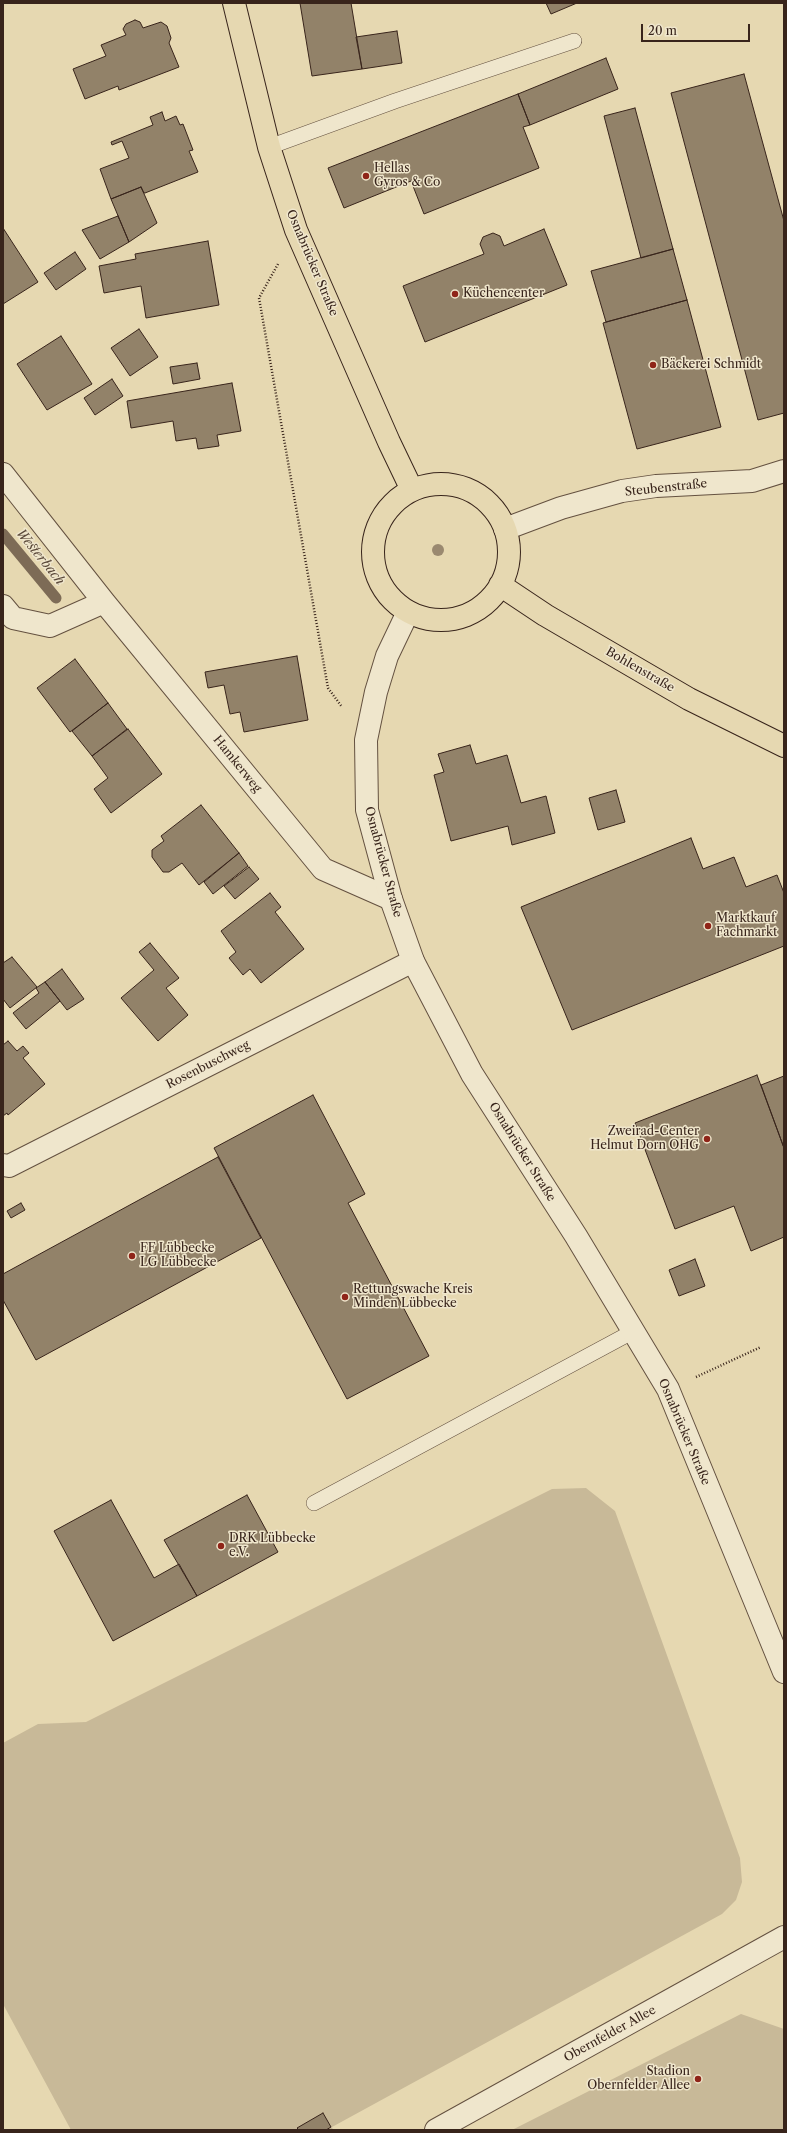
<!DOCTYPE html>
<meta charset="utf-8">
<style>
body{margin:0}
#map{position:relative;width:787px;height:2133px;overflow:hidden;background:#e6d8b1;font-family:"Libre Caslon Text",serif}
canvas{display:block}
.frame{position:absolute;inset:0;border:4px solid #38241b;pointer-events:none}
.scale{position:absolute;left:641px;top:24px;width:109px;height:18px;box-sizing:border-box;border:2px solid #38241b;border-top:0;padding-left:5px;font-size:12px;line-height:14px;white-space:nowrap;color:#38241b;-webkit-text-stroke:3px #efe6cc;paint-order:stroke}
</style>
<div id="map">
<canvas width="787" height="2133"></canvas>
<div class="frame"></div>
<div class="scale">20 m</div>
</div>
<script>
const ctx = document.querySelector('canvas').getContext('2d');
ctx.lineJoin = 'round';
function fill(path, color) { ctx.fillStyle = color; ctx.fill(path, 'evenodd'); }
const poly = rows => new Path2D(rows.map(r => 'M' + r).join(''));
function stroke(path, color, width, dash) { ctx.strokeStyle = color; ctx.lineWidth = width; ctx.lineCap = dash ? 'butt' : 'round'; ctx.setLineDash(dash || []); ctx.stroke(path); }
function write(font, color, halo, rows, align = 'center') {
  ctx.font = font + ' "Libre Caslon Text",serif'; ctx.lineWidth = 3; ctx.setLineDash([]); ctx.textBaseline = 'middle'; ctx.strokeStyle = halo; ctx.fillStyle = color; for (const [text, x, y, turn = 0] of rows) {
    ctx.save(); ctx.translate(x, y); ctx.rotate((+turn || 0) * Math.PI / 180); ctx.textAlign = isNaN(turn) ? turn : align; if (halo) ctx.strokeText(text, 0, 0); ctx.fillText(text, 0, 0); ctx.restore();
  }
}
const green = poly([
 [586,1488,615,1511,740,1858,742,1882,736,1900,722,1914,332,2127,333,2130,71,2130,3,2004,3,1743,38,1724,86,1722,552,1489],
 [741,2014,784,2029,784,2130,512,2130]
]);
const stream = poly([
 [3,534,56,598]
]);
const building = poly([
 [300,3,351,3,362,69,312,76,300,3],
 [546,3,577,3,551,14,546,3],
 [135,20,140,22,143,28,161,22,167,26,171,38,169,43,179,67,119,90,118,86,85,99,73,69,106,56,101,45,126,35,123,29,126,24,135,20],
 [397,31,402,63,362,69,356,37,397,31],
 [606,58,618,89,530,125,518,94,606,58],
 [744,74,784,221,784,413,758,420,671,93,744,74],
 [518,94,530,125,523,127,539,168,424,214,411,181,344,208,328,168,518,94],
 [635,108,673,249,641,258,604,116,635,108],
 [162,112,165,121,176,116,180,125,183,124,193,150,189,151,198,172,145,193,144,193,141,187,111,199,100,169,129,158,122,141,112,145,111,142,153,125,150,117,162,112],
 [141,187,157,223,129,242,111,199,141,187],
 [118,216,129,242,100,259,82,230,118,216],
 [3,228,38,282,3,304,3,228],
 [544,229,567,285,425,342,403,286,484,254,480,244,483,237,493,233,500,236,504,246,544,229],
 [208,241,219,305,146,318,141,286,104,293,99,266,136,259,135,254,208,241],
 [673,249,687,300,606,322,591,271,673,249],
 [75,252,86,269,56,290,44,273,75,252],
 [687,300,721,427,637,449,603,323,687,300],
 [139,329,158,357,130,376,111,348,139,329],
 [61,336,92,384,47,410,17,364,61,336],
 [197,363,200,379,173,384,170,367,197,363],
 [112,379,123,396,95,415,84,398,112,379],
 [232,383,241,431,217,435,219,446,198,449,196,438,176,441,173,421,131,428,127,401,232,383],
 [297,656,308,720,244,732,240,712,230,714,224,685,208,688,205,672,297,656],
 [75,659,108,703,70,732,37,688,75,659],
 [108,703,127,729,92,756,72,731,108,703],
 [128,729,162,774,111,813,94,789,108,778,92,756,128,729],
 [470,745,476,764,507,755,521,803,546,796,555,833,512,845,508,826,451,841,434,775,444,772,438,754,470,745],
 [616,790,625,822,598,830,589,798,616,790],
 [201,805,239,853,199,885,182,863,169,872,163,872,152,857,152,850,164,841,161,836,201,805],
 [691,838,703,869,734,857,746,887,777,875,784,893,784,946,572,1030,521,907,691,838],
 [239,853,248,866,213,894,204,882,239,853],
 [249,867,259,879,235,899,224,886,249,867],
 [270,893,281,907,275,912,304,949,261,983,250,969,243,975,229,958,236,952,221,931,270,893],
 [150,943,179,978,166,988,188,1015,158,1041,121,998,154,970,139,952,150,943],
 [12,957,37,987,10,1008,3,999,3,963,12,957],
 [62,969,84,999,67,1010,45,982,62,969],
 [45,982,60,1001,26,1029,13,1013,39,993,36,988,45,982],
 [8,1041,17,1051,23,1046,29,1053,23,1058,45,1084,8,1115,7,1113,3,1116,3,1045,8,1041],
 [757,1075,784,1148,784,1237,751,1251,734,1206,675,1229,635,1123,757,1075],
 [784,1076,784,1148,761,1085,784,1076],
 [313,1095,365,1194,348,1203,429,1356,347,1399,214,1148,313,1095],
 [218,1157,261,1238,36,1360,3,1300,3,1274,218,1157],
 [21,1203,25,1210,11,1218,7,1211,21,1203],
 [695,1259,705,1286,679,1296,669,1270,695,1259],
 [247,1495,278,1552,197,1596,164,1540,247,1495],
 [111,1500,154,1578,179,1564,197,1596,113,1641,54,1531,111,1500],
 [323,2113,331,2127,326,2130,299,2130,297,2128,323,2113]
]);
const path = poly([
 [278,264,259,298,328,688,342,707],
 [696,1377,761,1347]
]);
const service = poly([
 [269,147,395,101,574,41],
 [314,1503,634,1331]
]);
const minor = poly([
 [3,474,104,602,323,869,391,899],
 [505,529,561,508,622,491,656,486,752,481,784,471],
 [3,606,13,618,50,626,104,602],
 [3,1165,9,1166,413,961],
 [436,2130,784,1937]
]);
const tertiary = poly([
 [408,612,387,656,376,692,366,740,367,810,391,899,413,961,472,1074,576,1236,668,1389,784,1672]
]);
const primary = poly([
 [234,3,269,147,296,230,389,442,412,490],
 '373 552a68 68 0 1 1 136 0a68 68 0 1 1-136 0Z',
 [500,585,545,615,689,699,784,746]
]);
const trees = [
 [438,550]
];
const markers = [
 [366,176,4,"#8f2418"],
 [455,294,4,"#8f2418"],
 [653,365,4,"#8f2418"],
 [708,926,4,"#8f2418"],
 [707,1139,4,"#8f2418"],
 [132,1256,4,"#8f2418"],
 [345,1297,4,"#8f2418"],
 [221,1546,4,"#8f2418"],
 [698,2079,4,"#8f2418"]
];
const poiNames = [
 ["Hellas",374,169],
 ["Gyros & Co",374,183],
 ["Küchencenter",463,294],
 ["Bäckerei Schmidt",661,365],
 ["Marktkauf",716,919],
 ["Fachmarkt",716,933],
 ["Zweirad-Center",699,1132,"right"],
 ["Helmut Dorn OHG",699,1146,"right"],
 ["FF Lübbecke",140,1249],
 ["LG Lübbecke",140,1263],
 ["Rettungswache Kreis",353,1290],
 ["Minden Lübbecke",353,1304],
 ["DRK Lübbecke",229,1539],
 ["e.V.",229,1553],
 ["Stadion",690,2072,"right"],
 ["Obernfelder Allee",690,2086,"right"]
];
const streetNames = [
 ["Osnabrücker Straße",312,263,67],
 ["Steubenstraße",666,488,-6],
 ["Bohlenstraße",640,670,30],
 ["Hamkerweg",237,764,51],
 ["Osnabrücker Straße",383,862,75],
 ["Rosenbuschweg",208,1065,-27],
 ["Osnabrücker Straße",522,1152,58],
 ["Osnabrücker Straße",684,1432,67],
 ["Obernfelder Allee",610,2034,-29]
];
const waterNames = [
 ["Westerbach",40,557,51]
];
fill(green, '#c8b998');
stroke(stream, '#7d6b56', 11);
fill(building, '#928269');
stroke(building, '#38241b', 1);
stroke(service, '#645140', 16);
stroke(minor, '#645140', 24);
stroke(tertiary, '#645140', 24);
stroke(primary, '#38241b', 24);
stroke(path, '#38241b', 2.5, [1, 2]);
stroke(service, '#efe6cc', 15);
stroke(minor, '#efe6cc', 22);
stroke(tertiary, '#efe6cc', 22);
stroke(primary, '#e6d8b1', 22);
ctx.fillStyle = '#9a8970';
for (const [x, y] of trees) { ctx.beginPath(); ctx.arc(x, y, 6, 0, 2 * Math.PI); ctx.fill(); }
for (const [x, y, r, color] of markers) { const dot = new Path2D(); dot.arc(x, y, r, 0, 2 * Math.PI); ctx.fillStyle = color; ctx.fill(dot); stroke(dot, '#efe6cc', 1.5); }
write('12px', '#38241b', '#efe6cc', poiNames, 'left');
write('12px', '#38241b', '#efe6cc', streetNames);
write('italic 13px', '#5a4839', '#efe6cc', waterNames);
</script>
